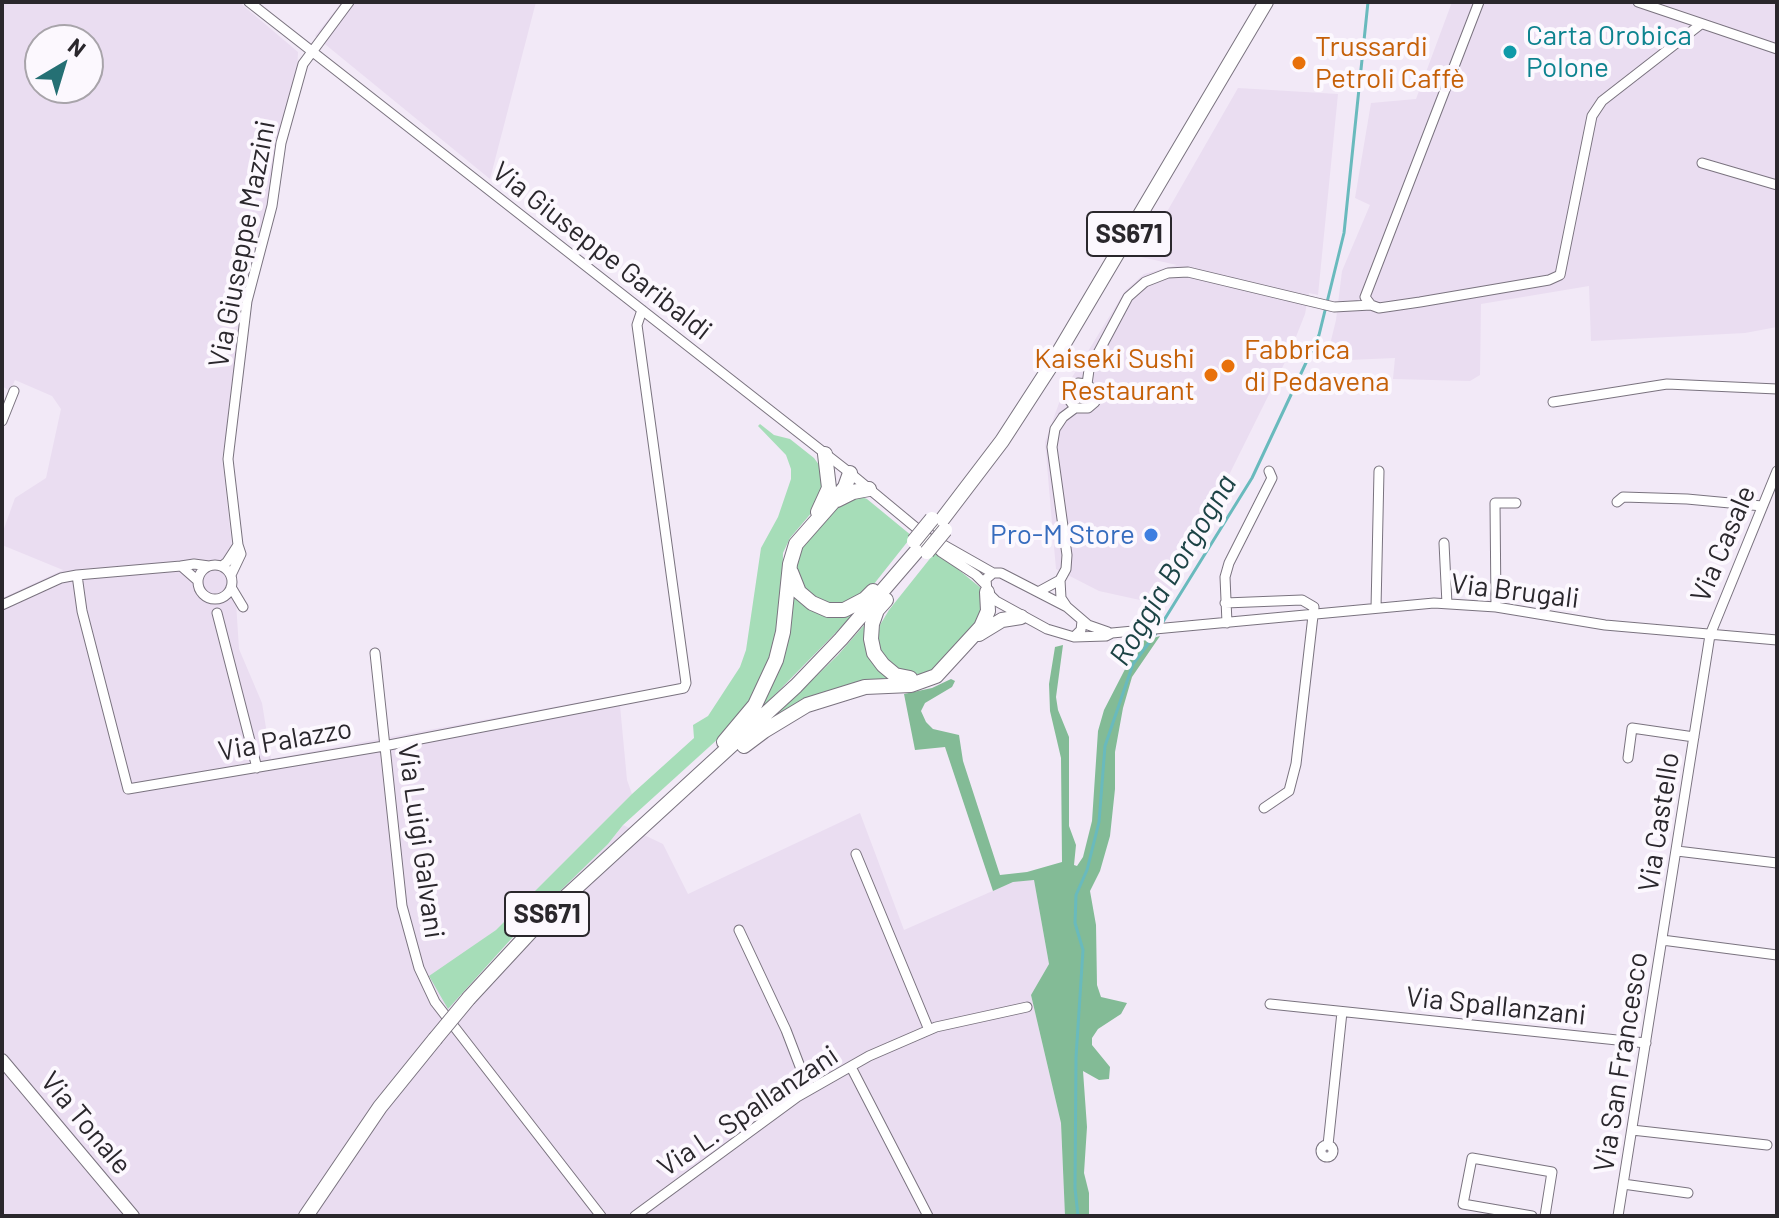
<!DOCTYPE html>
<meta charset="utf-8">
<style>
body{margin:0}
#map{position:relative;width:1779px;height:1218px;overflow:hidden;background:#f2e9f7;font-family:Barlow,sans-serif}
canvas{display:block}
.frame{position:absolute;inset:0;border:4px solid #2a272c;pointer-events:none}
.north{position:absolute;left:24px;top:24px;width:80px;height:80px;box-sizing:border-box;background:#fcf8fe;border:2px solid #a8a4aa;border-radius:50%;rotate:38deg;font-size:22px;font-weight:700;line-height:32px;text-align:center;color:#2a272c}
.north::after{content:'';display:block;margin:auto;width:28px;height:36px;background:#257074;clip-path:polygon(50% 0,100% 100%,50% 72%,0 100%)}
</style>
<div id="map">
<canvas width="1779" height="1218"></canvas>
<div class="frame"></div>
<div class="north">N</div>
</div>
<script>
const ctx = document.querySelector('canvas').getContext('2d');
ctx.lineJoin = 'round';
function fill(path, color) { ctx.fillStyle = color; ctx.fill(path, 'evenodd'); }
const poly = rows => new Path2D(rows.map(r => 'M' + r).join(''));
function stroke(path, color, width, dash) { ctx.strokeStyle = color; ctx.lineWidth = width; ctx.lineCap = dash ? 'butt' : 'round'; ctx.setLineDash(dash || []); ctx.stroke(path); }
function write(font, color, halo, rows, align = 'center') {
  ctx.font = font + ' Barlow,sans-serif'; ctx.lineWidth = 8; ctx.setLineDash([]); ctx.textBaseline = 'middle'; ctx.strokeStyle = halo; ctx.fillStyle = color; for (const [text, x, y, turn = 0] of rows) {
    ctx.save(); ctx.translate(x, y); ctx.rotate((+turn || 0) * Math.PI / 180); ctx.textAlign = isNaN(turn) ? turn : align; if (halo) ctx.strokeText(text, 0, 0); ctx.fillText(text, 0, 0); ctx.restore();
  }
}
const built = poly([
 [2,2,239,2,298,52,297,74,222,457,233,555,239,649,262,703,271,759,619,695,627,780,632,794,496,930,467,951,457,997,464,994,550,899,608,844,623,825,663,844,688,894,860,813,904,930,1013,882,1034,879,1049,964,1031,995,1061,1123,1065,1216,2,1216,2,598,63,570,2,545,2,534,15,498,46,478,61,409,52,396,15,380,10,391,2,386],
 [40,40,88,40,88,88,40,88],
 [342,2,536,2,490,179,315,36],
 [1452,2,1777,2,1777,327,1745,333,1591,341,1589,286,1481,304,1480,375,1470,381,1393,379,1395,358,1326,361,1336,320,1342,271,1370,205,1355,198,1371,103,1416,99],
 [1238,88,1338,94,1318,295,1309,293,1305,314,1290,352,1168,598,1158,604,1099,591,1056,569,1045,442,1063,392,1125,291,1144,274,1177,265,1141,257]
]);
const green = poly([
 [760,424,774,435,790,439,814,458,822,469,824,488,813,511,790,538,783,553,782,609,771,653,762,677,741,715,730,728,623,825,608,844,512,938,448,1009,429,976,496,930,632,794,694,738,693,725,708,716,740,667,746,650,761,548,778,517,791,479,791,469,786,455,758,426],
 [856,495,867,499,912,536,870,589,849,605,828,605,807,592,797,575,797,560,803,544,835,505],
 [936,551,982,589,984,613,934,671,920,675,894,667,881,655,877,641,880,625,889,610],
 [794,594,802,604,815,612,828,616,855,613,755,715],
 [865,624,865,635,892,678,862,683,772,719,838,655]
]);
const forest = poly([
 [1160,636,1132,677,1123,708,1115,752,1115,789,1110,836,1100,871,1090,891,1096,925,1097,985,1101,997,1127,1003,1121,1014,1098,1029,1092,1038,1092,1045,1110,1067,1109,1079,1099,1080,1083,1071,1087,1127,1084,1173,1089,1193,1089,1216,1065,1216,1061,1123,1031,995,1049,964,1034,880,1013,882,993,891,945,747,915,750,904,694,932,688,951,679,955,681,952,687,925,703,921,711,926,722,933,729,959,735,963,761,1000,875,1027,872,1062,862,1061,758,1050,711,1049,684,1055,647,1063,645,1056,697,1058,710,1069,737,1069,826,1076,845,1074,865,1077,866,1083,857,1092,821,1098,731,1104,710,1139,642]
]);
const stream = poly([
 [1161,625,1252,478,1319,335,1344,233,1368,2],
 [1078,1216,1075,1188,1076,1057,1083,950,1075,923,1076,895,1087,870,1099,822,1105,746,1133,664,1157,632]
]);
const minor = poly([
 [249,2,850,473,926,536,941,552,976,575,985,584],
 [1479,2,1365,297,1371,305,1379,308,1420,302,1549,280,1560,275,1592,116,1602,101,1701,24],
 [1638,2,1777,49],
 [1702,163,1777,185],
 [1087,384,1089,370,1128,297,1145,282,1168,273,1188,272,1334,307,1371,305],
 [1553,402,1667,384,1777,389],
 [1075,408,1070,401,1069,393,1078,383,1087,384],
 [2,421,14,391],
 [1617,502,1623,497,1687,499,1762,506],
 [933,539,993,573],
 [1444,543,1447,604],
 [238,545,228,459,247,301,272,206,281,143,303,64,349,2],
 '198 582a17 17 0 1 1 34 0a17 17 0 1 1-34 0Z',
 [222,566,227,562,238,545,241,554,231,575],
 [77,575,82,611,128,789,384,746,684,688,686,683,637,325,642,310],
 [1060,580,1066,569,1067,555,1052,447,1055,429,1063,417,1075,408,1088,408,1095,402,1096,393,1087,384],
 [198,581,181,566,194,564,209,566],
 [231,587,243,607],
 [1038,592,1060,580,1061,598,1067,607],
 [1225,603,1302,600,1314,607,1296,764,1289,791,1264,808],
 [2,605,61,578,77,575,181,566],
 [1496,607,1495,503,1516,503],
 [1376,608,1379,471],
 [217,613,257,768],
 [1082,621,1081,630,1074,637,1047,629,996,601,987,592,986,579,993,573,1001,573,1067,607,1088,625,1108,632],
 [1227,623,1225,577,1229,563,1272,478,1269,471],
 [1074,637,1106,636,1112,633,1434,603,1496,607,1605,625,1777,640],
 [375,653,402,906,419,968,435,1002,601,1216],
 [1628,758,1632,728,1694,737],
 [1677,851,1777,863],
 [856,854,929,1030],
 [739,930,786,1030,809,1090],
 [1662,940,1777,955],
 [1270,1004,1646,1043],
 [851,1067,928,1216],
 [1632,1130,1767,1145],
 '1321 1151a6 6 0 1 1 12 0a6 6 0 1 1-12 0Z',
 [1328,1145,1342,1012],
 [1623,1184,1688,1193],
 [635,1216,797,1097,869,1056,936,1027,1027,1007],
 [1532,1216,1463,1204,1472,1158,1552,1172,1545,1216],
 [1618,1216,1710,635,1777,471]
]);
const major = poly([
 [2,1060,133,1216]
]);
const highway = poly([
 [837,500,853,492,869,489],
 [818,512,829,488,825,454],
 [938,525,1002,441,1050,367,1266,2],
 [791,572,799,592,812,603,828,610,844,610,865,599,873,591],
 [886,600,877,610,872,624,871,639,874,653,883,665,895,675,910,678],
 [979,634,1002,620,1021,617],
 [724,742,755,705,776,660,783,632,790,564,796,544,833,502,845,487,850,473],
 [744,746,764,731,807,705,865,687,911,685,936,676,981,627,988,611,987,592],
 [469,998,545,916,796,686,841,639,921,546],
 [306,1216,380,1107,435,1039]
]);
const highwayBridge = poly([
 [914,541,932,519],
 [927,552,945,530],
 [435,1039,469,998]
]);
const markers = [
 [1510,52,8,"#0f9aa8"],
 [1299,63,8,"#e8710a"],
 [1228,366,8,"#e8710a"],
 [1211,375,8,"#e8710a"],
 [1151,535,8,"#3f7fe0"]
];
const shields = [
 [1129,234,84],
 [547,914,84]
];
const shieldNames = [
 ["SS671",1129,234],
 ["SS671",547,914]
];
const cultureNames = [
 ["Carta Orobica",1526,36],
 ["Polone",1526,68]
];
const foodNames = [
 ["Trussardi",1315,47],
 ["Petroli Caffè",1315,79],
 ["Fabbrica",1244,350],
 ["di Pedavena",1244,382],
 ["Kaiseki Sushi",1195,359,"right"],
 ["Restaurant",1195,391,"right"]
];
const streetNames = [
 ["Via Giuseppe Mazzini",242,244,-79],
 ["Via Giuseppe Garibaldi",602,251,38],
 ["Via Casale",1723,544,-67],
 ["Via Brugali",1515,591,7],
 ["Via Palazzo",285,740,-10],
 ["Via Castello",1659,822,-81],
 ["Via Luigi Galvani",421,841,82],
 ["Via Spallanzani",1496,1006,6],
 ["Via San Francesco",1621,1062,-81],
 ["Via L. Spallanzani",748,1111,-34],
 ["Via Tonale",86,1123,50]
];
const shopNames = [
 ["Pro-M Store",1135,535]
];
const waterNames = [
 ["Roggia Borgogna",1173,570,-59]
];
fill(built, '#eaddf1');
fill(green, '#a6ddb8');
fill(forest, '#83bb96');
stroke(stream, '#69babd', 3);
stroke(minor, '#7a737f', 11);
stroke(major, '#7a737f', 14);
stroke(highway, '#7a737f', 16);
stroke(minor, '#fff', 9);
stroke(major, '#fff', 12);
stroke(highway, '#fff', 14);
stroke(highwayBridge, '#7a737f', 16, []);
stroke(highwayBridge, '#fff', 14);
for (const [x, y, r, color] of markers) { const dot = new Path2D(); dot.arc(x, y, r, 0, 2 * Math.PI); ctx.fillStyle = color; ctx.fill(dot); stroke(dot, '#fcf8fe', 3); }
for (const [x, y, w] of shields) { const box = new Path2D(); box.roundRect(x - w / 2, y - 22, w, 44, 6); ctx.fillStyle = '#fcf8fe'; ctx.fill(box); stroke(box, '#2a272c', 2); }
write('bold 26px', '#2a272c', null, shieldNames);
write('28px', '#0d838f', '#fcf8fe', cultureNames, 'left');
write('28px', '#c56008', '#fcf8fe', foodNames, 'left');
write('28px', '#2a272c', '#fcf8fe', streetNames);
write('28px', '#366cbe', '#fcf8fe', shopNames, 'right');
write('italic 30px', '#1c4345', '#fcf8fe', waterNames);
</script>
